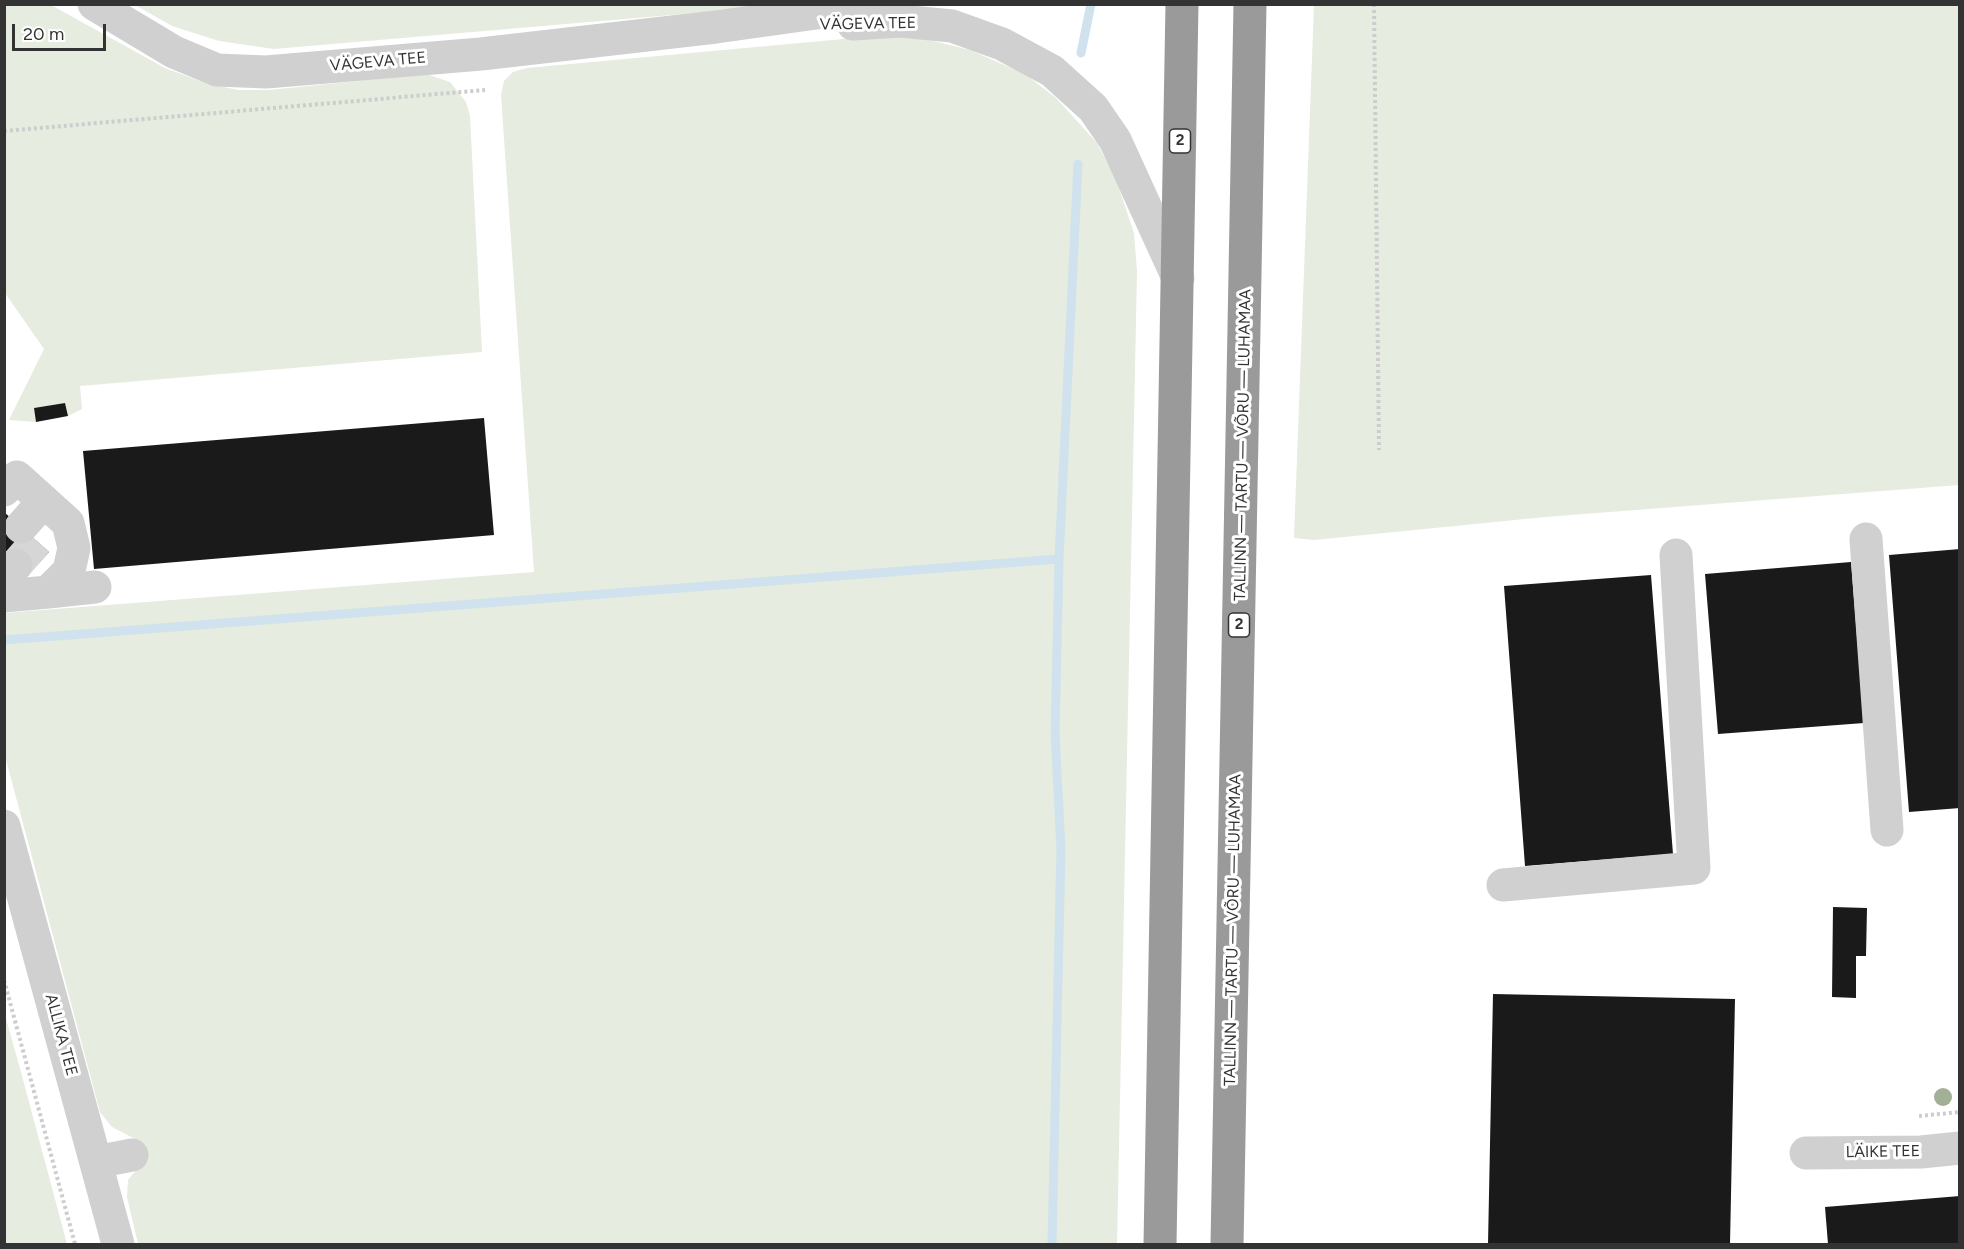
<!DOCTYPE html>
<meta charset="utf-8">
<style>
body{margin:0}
#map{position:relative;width:1964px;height:1249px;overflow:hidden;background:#fff;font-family:Figtree,sans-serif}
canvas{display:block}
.frame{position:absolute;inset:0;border:6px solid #333;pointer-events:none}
.scale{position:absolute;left:12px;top:24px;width:94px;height:27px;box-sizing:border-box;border:3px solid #333;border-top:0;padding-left:8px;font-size:18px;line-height:21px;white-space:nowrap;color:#333;-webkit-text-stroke:4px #fff;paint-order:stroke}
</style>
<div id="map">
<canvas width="1964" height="1249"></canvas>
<div class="frame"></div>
<div class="scale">20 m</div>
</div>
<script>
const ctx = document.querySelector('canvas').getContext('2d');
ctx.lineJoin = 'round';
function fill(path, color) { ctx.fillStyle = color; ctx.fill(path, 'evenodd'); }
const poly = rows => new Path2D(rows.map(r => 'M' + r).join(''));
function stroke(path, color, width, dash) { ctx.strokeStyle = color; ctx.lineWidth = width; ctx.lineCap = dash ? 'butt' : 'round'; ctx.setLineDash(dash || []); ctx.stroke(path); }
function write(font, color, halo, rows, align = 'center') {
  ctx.font = font + ' Figtree,sans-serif'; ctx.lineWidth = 6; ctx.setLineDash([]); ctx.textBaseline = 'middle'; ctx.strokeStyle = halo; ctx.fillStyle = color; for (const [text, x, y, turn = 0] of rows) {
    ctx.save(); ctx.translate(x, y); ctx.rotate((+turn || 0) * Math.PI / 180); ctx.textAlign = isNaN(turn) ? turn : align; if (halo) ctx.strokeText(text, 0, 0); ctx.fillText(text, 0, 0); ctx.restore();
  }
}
const green = poly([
 [4,5,51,5,165,68,208,84,239,90,269,90,426,74,450,82,466,102,470,116,482,352,80,386,82,409,68,416,65,403,34,408,36,422,9,420,44,349,5,293],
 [135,5,788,5,274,49,219,41,172,26],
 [1314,5,1959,5,1959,485,1545,517,1314,540,1294,538],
 [887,35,929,40,970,50,1025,74,1056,98,1097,143,1117,182,1134,233,1137,271,1117,1244,138,1244,127,1197,128,1180,137,1169,144,1166,139,1141,112,1127,100,1112,5,756,4,613,534,572,501,95,504,81,513,72,527,68],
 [5,1015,21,1072,67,1244,5,1244]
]);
const stream = poly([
 [1081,53,1091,4],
 [4,640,1059,559],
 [1052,1244,1061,849,1055,734,1059,559,1078,164]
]);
const building = poly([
 [65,403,68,416,36,422,34,408],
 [484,418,494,535,94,569,83,451],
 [4,512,49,552,28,575,4,554],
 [1960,549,1960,808,1909,812,1889,555],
 [1851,562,1864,723,1718,734,1705,574],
 [1651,575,1673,854,1525,866,1504,586],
 [1833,907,1867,908,1866,956,1856,956,1856,998,1832,997],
 [1493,994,1735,999,1730,1244,1488,1244],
 [1960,1196,1960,1244,1828,1244,1825,1207]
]);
const minorTunnel = poly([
 [16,565,37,541]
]);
const path = poly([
 [1374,4,1379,450],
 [4,131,485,90],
 [4,980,75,1244],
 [1919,1116,1960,1112]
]);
const minor = poly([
 [94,4,174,52,217,70,266,72,481,54,716,27,881,4],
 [853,24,900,21,952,26,1002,44,1052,71,1093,108,1115,140,1178,278],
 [4,490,17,477,68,523,74,548,69,571,48,592,4,596],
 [21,527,44,501],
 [1866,539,1887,830],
 [4,578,16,565],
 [48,592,95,587],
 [4,826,118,1244],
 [1503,885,1694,868,1676,555],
 [1806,1153,1921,1152,1960,1148],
 [96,1162,132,1155]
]);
const highway = poly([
 [1160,1244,1182,4],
 [1227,1244,1250,4]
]);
const trees = [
 [1943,1097]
];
const shields = [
 [1180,141,21],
 [1239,625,21]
];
const shieldNames = [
 ["2",1180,141],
 ["2",1239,625]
];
const streetNames = [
 ["VÄGEVA TEE",868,24,-1],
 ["VÄGEVA TEE",378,62,-5],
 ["TALLINN — TARTU — VÕRU — LUHAMAA",1243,445,-89],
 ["TALLINN — TARTU — VÕRU — LUHAMAA",1233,930,-89],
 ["ALLIKA TEE",61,1035,75],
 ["LÄIKE TEE",1883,1152,-1]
];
fill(green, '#e6ecdf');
stroke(stream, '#cfe2ee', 9);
fill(building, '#1a1a1a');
stroke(minorTunnel, '#d6d6d6', 33, [33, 16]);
stroke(path, '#cdcdcd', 4, [3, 3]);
stroke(minor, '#d0d0d0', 33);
stroke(highway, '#9a9a9a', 33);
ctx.fillStyle = '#a2b095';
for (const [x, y] of trees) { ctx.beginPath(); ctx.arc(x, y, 9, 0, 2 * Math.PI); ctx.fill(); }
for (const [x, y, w] of shields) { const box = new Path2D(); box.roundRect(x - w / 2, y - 12, w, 24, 4.5); ctx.fillStyle = '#fff'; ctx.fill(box); stroke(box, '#333', 1.5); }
write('bold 15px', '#333', null, shieldNames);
write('16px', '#333', '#fff', streetNames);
</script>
